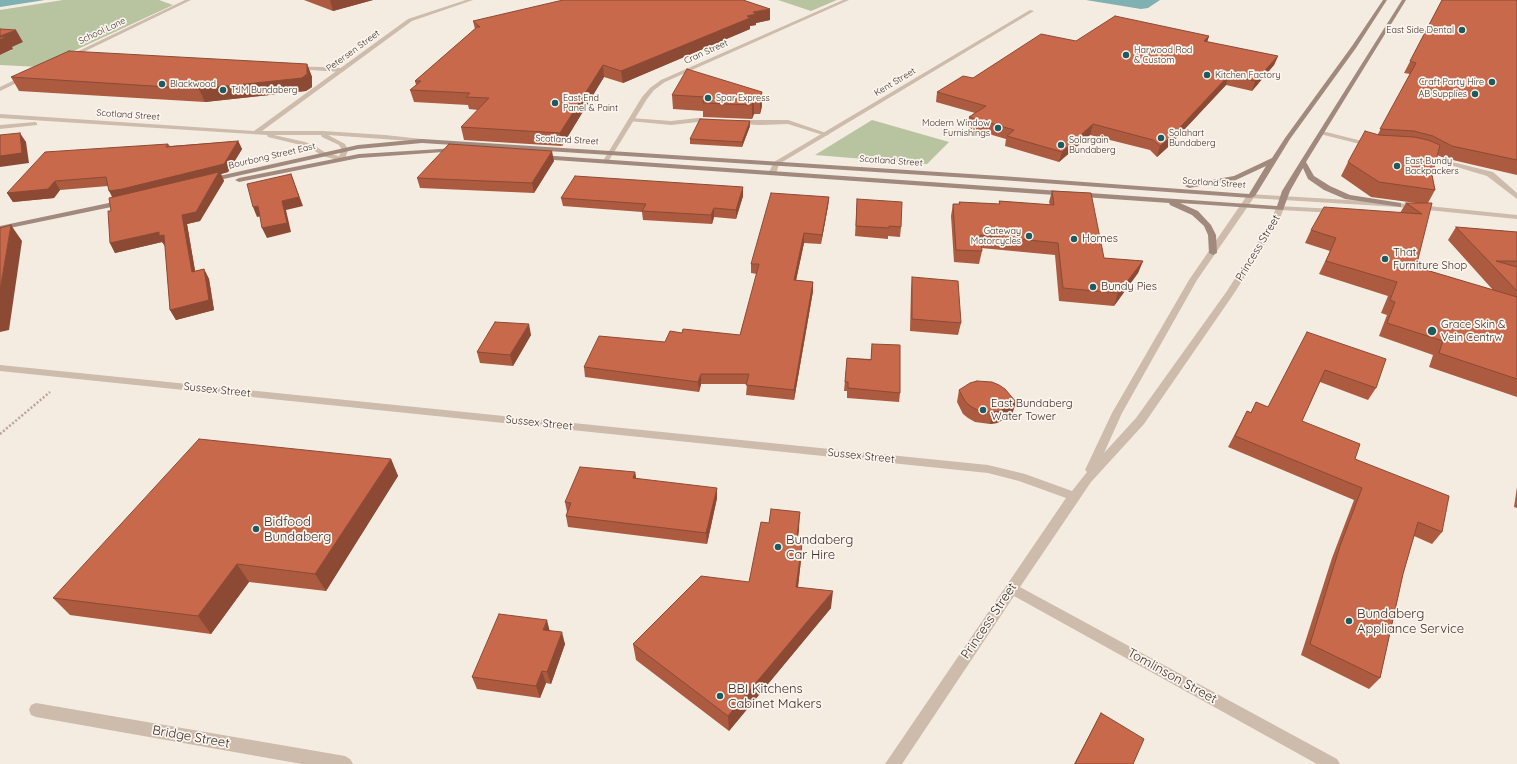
<!DOCTYPE html>
<style>
body{margin:0}
canvas{display:block;background:#f4ebe1}
</style>
<canvas width="1517" height="764"></canvas>
<script>
const ctx = document.querySelector('canvas').getContext('2d');
ctx.lineJoin = 'round';
function fill(path, color) { ctx.fillStyle = color; ctx.fill(path, 'evenodd'); }
const poly = rows => new Path2D(rows.map(r => 'M' + r).join(''));
function stroke(path, color, width, dash) { ctx.strokeStyle = color; ctx.lineWidth = width; ctx.lineCap = dash ? 'butt' : 'round'; ctx.setLineDash(dash || []); ctx.stroke(path); }
function write(font, color, halo, rows, align = 'center') {
  ctx.font = font + ' Quicksand,sans-serif'; ctx.lineWidth = 3.5; ctx.setLineDash([]); ctx.textBaseline = 'middle'; ctx.strokeStyle = halo; ctx.fillStyle = color; for (const [text, x, y, turn = 0] of rows) {
    ctx.save(); ctx.translate(x, y); ctx.rotate((+turn || 0) * Math.PI / 180); ctx.textAlign = isNaN(turn) ? turn : align; if (halo) ctx.strokeText(text, 0, 0); ctx.fillText(text, 0, 0); ctx.restore();
  }
}
const green = poly([
 [63,0,159,0,173,5,39,67,0,65,0,55,12,50,0,41,0,10],
 [778,0,837,0,811,11],
 [872,120,949,142,927,164,815,155]
]);
const water = poly([
 [0,0,45,0,0,7],
 [1086,0,1160,0,1148,8,1141,9]
]);
const path = poly([
 [0,434,50,392]
]);
const service = poly([
 [296,66,342,68,345,70,342,72,294,69,294,67,296,66],
 [631,118,671,121,698,118,713,119,716,121,713,123,698,122,671,125,629,121,628,120,631,118],
 [788,120,829,134,826,136,788,124,761,125,737,124,734,122,737,120,788,120],
 [1322,131,1374,144,1375,145,1372,147,1320,134,1320,132,1322,131],
 [1426,150,1444,160,1493,172,1517,193,1517,199,1487,176,1440,162,1424,153,1423,152,1426,150]
]);
const minor = poly([
 [185,0,191,0,71,58,66,57,185,0],
 [466,0,473,0,412,21,262,131,323,131,385,135,422,139,424,140,424,142,328,135,345,144,348,150,345,159,342,161,322,156,311,148,301,145,268,137,267,135,0,118,0,114,254,131,408,19,466,0],
 [274,135,321,135,322,137,339,145,342,150,339,156,326,153,315,146,305,142,274,135],
 [843,0,849,0,665,82,654,90,647,99,608,162,603,161,642,97,650,88,661,80,843,0],
 [1030,10,1034,11,779,164,776,174,770,174,769,172,774,162,1030,10],
 [25,75,27,76,27,78,0,91,0,87,25,75],
 [35,122,37,123,37,125,0,129,0,125,35,122],
 [1248,194,1254,194,1255,196,1197,280,1122,413,1104,453,1136,418,1227,291,1270,223,1276,208,1280,206,1284,208,1278,223,1235,292,1144,424,1091,482,1020,587,1337,759,1340,764,1317,764,1014,596,902,764,885,764,1066,498,1019,481,988,473,0,371,0,365,988,465,1025,474,1072,491,1087,472,1085,470,1112,413,1189,280,1248,194],
 [36,703,345,756,350,759,353,764,302,764,36,717,31,715,29,710,31,705,36,703]
]);
const tertiary = poly([
 [1248,194,1398,203,1517,215,1517,219,1398,207,1251,198,1248,198,1248,194],
 [1277,206,1335,209,1339,211,1335,213,1280,210,1276,208,1277,206]
]);
const secondary = poly([
 [1383,0,1387,0,1356,48,1290,139,1255,196,1251,198,1001,180,422,143,358,149,210,182,206,180,210,178,358,145,422,139,1001,176,1249,194,1266,166,1236,180,1189,188,1185,186,1189,184,1234,176,1272,158,1285,138,1352,46,1383,0],
 [1402,0,1406,0,1306,162,1314,176,1330,186,1350,195,1401,203,1401,207,1345,199,1324,190,1308,179,1303,168,1290,191,1283,210,1180,203,1198,211,1211,225,1216,235,1217,253,1213,255,1209,253,1208,235,1204,226,1192,215,1170,205,1169,203,540,159,537,157,540,155,1277,206,1282,191,1300,162,1402,0],
 [456,148,459,150,458,151,359,158,239,182,235,180,239,178,359,154,456,148],
 [123,200,127,202,126,204,0,230,0,226,123,200]
]);
const wall = poly([
 [304,0,373,0,333,11],
 [1442,0,1517,0,1517,175,1444,158,1437,155,1432,175,1435,190,1428,203,1416,267,1493,290,1448,240,1456,227,1517,232,1517,397,1429,367,1433,355,1379,336,1387,315,1381,313,1388,296,1319,274,1330,251,1305,243,1311,230,1400,213,1406,203,1416,203,1371,197,1341,176,1348,162,1378,134,1410,74,1404,73],
 [770,20,756,23,756,25,750,26,750,29,623,83,604,77,562,146,464,140,461,127,478,110,469,109,468,105,414,102,410,90,416,85,415,81,475,29,473,21],
 [1209,36,1207,42,1278,56,1274,65,1252,91,1226,85,1167,148,1157,157,1150,150,1090,135,1059,162,1005,146,1006,139,968,128,969,117,975,113,936,102,937,92,973,78,1076,41],
 [307,64,312,77,312,87,306,91,205,102,19,91,11,77],
 [762,92,762,106,760,114,754,114,752,119,703,117,703,111,673,109,672,95],
 [750,126,742,147,690,144,690,139],
 [238,141,242,149,228,172,221,174,224,181,200,221,187,224,195,271,204,269,209,279,214,310,176,320,170,310,165,246,162,242,115,253,110,243,112,197,108,186,60,190,54,198,13,202,7,193,168,144,170,146],
 [554,161,534,193,420,188,417,178],
 [1052,191,1104,258,1143,261,1138,273,1114,306,1059,301,1055,255,981,248,982,251,979,264,954,262,951,216,953,204,959,204,959,202,999,204,999,201,1050,205,1049,202],
 [743,196,736,219,714,217,712,224,643,220,642,212,563,206,561,198],
 [829,197,828,206,821,244,804,243,796,280,813,282,813,291,794,400,746,395,747,384,701,384,699,392,585,377,584,367,665,342,682,333,740,335,757,274,751,273,751,264],
 [857,199,901,227,900,237,888,236,888,239,855,236],
 [912,277,961,323,958,335,910,331,911,289],
 [531,335,513,366,480,363,477,352],
 [872,344,900,393,899,402,847,398,847,391,844,391,847,358,871,359],
 [1301,344,1376,388,1368,400,1320,382,1302,421,1355,459,1442,532,1432,544,1414,536,1403,574,1380,678,1369,689,1301,655,1332,558,1354,500,1228,447,1247,411,1251,412,1256,402,1268,407],
 [959,390,1012,415,997,423,990,424,975,422,968,418,963,414,957,402],
 [391,459,398,476,326,591,249,582,211,634,70,615,53,598],
 [635,472,636,478,717,498,707,544,568,527,566,516,567,512,565,502],
 [1517,487,1517,508,1514,507],
 [799,529,797,544,802,544,801,560,798,587,831,608,729,731,636,660,633,644,749,582],
 [550,630,565,644,551,684,546,683,540,698,477,689,472,677],
 [1101,713,1133,764,1074,764]
]);
const shadedWall = poly([
 [330,0,373,0,333,11],
 [770,9,770,20,756,23,756,25,750,26,750,29,623,83,621,71,747,16,753,12],
 [16,30,23,42,12,47,13,49,0,55,0,36],
 [1209,36,1206,45,1204,41],
 [1278,56,1274,65,1252,91,1255,81],
 [307,64,312,77,312,87,306,91,205,102,199,89],
 [603,65,604,77,562,146,560,133],
 [1229,75,1226,85,1167,148,1157,157,1160,146],
 [762,92,762,106,760,114,760,100],
 [754,100,754,114,752,119,752,105],
 [750,121,750,126,742,147,742,142],
 [1093,124,1090,135,1059,162,1062,152],
 [20,133,26,142,29,163,0,167,0,156],
 [238,141,242,149,228,172,221,174,224,181,200,221,187,224,197,282,192,272,182,215,114,200,109,191],
 [552,151,554,161,534,193,532,183],
 [291,174,303,206,286,210,291,232,267,238,262,228,282,201],
 [55,181,60,190,54,198,13,202,7,193],
 [743,187,743,196,736,219,736,210],
 [829,197,828,206,821,244,822,235],
 [258,206,262,216,257,217,253,207],
 [714,208,714,217,712,224,711,215],
 [11,225,22,241,9,330,0,332,0,290],
 [159,232,164,235,165,246,162,242,115,253,110,243],
 [804,233,804,243,794,290,794,280],
 [1143,261,1138,273,1114,306,1118,293],
 [204,269,209,279,214,310,176,320,170,310],
 [813,282,813,291,794,400,794,390],
 [529,324,531,335,513,366,510,355],
 [701,374,701,384,699,392,698,382],
 [1016,402,1012,415,997,423,990,424,993,412],
 [391,459,398,476,326,591,315,574],
 [635,472,637,483,633,478],
 [717,488,717,498,707,544,706,533],
 [800,512,799,529,795,560,796,543],
 [802,544,801,560,796,604,796,587],
 [237,564,249,582,211,634,198,616],
 [833,591,831,608,729,731,728,716],
 [547,620,550,632,543,630],
 [562,632,565,644,551,684,547,672],
 [542,671,546,683,540,698,536,686]
]);
const building = poly([
 [563,0,743,0,770,9,753,12,756,14,747,16,750,18,621,71,603,65,560,133,461,127,489,98,466,97,470,93,410,90,421,81,415,81,477,27,480,27,473,21,563,0],
 [1442,0,1517,0,1517,160,1452,146,1433,136,1414,131,1380,129,1416,63,1410,61,1442,0],
 [1115,16,1209,36,1204,41,1278,56,1255,81,1229,75,1171,137,1160,146,1153,140,1093,124,1062,152,1007,136,1014,130,969,117,986,106,937,92,963,76,973,78,1041,34,1076,41,1115,16],
 [0,29,16,30,0,36,0,29],
 [0,37,6,37,0,40,0,37],
 [69,51,307,64,307,74,302,78,199,89,11,77,69,51],
 [687,69,762,92,760,100,754,100,752,105,703,103,705,97,672,95,687,69],
 [700,119,750,121,742,142,690,139,700,119],
 [1365,131,1379,135,1414,137,1428,140,1440,145,1432,175,1435,190,1379,182,1348,162,1365,131],
 [20,133,22,153,0,156,0,135,20,133],
 [238,141,224,164,122,189,109,191,106,177,55,181,48,189,7,193,45,152,168,144,166,147,238,141],
 [449,144,552,151,532,183,417,178,449,144],
 [219,172,196,212,182,215,192,272,204,269,209,300,170,310,164,235,159,236,159,232,110,243,108,211,111,211,109,198,219,172],
 [291,174,299,197,282,201,287,223,262,228,258,206,253,207,247,184,291,174],
 [575,176,743,187,736,210,714,208,711,215,642,211,646,204,561,198,575,176],
 [1052,191,1091,193,1104,258,1143,261,1118,293,1063,288,1058,243,980,235,982,251,956,250,953,204,960,204,959,202,1000,204,999,201,1054,205,1052,191],
 [771,193,829,197,822,235,804,233,794,280,813,282,794,390,746,385,749,374,701,374,698,382,584,367,599,336,665,342,670,331,682,333,683,329,740,335,759,264,751,264,771,193],
 [857,199,902,202,901,227,889,226,889,228,856,226,857,199],
 [1406,203,1432,203,1416,267,1517,297,1517,379,1439,353,1443,341,1387,323,1395,302,1390,300,1397,282,1326,261,1336,238,1311,230,1324,207,1422,214,1406,203],
 [11,225,0,290,0,228,11,225],
 [1456,227,1517,232,1517,261,1496,261,1517,267,1517,291,1456,227],
 [912,277,958,281,961,323,912,319,912,277],
 [495,322,529,324,510,355,477,352,495,322],
 [1307,332,1386,359,1376,388,1325,370,1302,421,1360,444,1355,459,1449,496,1442,532,1418,522,1403,574,1380,678,1310,644,1340,546,1362,488,1235,436,1247,411,1251,413,1256,402,1268,407,1307,332],
 [872,344,900,345,900,393,848,388,848,382,845,382,847,358,871,360,872,344],
 [977,381,992,382,999,385,1005,389,1016,402,1000,411,993,412,977,410,970,406,965,401,959,390,970,383,977,381],
 [199,439,391,459,315,574,237,564,198,616,53,598,199,439],
 [580,467,635,472,633,478,717,488,706,533,566,516,571,503,565,502,580,467],
 [771,509,800,512,796,543,802,544,796,587,833,591,728,716,633,644,701,576,749,582,761,522,769,523,771,509],
 [499,614,547,620,543,630,562,632,547,672,542,671,536,686,472,677,499,614],
 [1101,713,1144,739,1133,764,1075,764,1101,713]
]);
const markers = [
 [1462,30,4,"#1f5a5e"],
 [1126,55,4,"#1f5a5e"],
 [1207,75,4,"#1f5a5e"],
 [1492,82,4,"#1f5a5e"],
 [162,84,4,"#1f5a5e"],
 [223,90,4,"#1f5a5e"],
 [1475,94,4,"#1f5a5e"],
 [708,98,4,"#1f5a5e"],
 [555,103,4,"#1f5a5e"],
 [998,128,4,"#1f5a5e"],
 [1161,138,4,"#1f5a5e"],
 [1061,145,4,"#1f5a5e"],
 [1397,166,4,"#1f5a5e"],
 [1029,236,4,"#1f5a5e"],
 [1074,239,4,"#1f5a5e"],
 [1385,259,4,"#1f5a5e"],
 [1093,287,4,"#1f5a5e"],
 [1432,331,5,"#1f5a5e"],
 [983,410,4,"#1f5a5e"],
 [256,529,4,"#1f5a5e"],
 [778,547,4,"#1f5a5e"],
 [1349,621,4,"#1f5a5e"],
 [720,696,4,"#1f5a5e"]
];
const farPoinames = [
 ["East Side Dental",1454,30,"right"],
 ["Harwood Rod",1134,50],
 ["& Custom",1134,60],
 ["Kitchen Factory",1215,75],
 ["Craft Party Hire",1484,82,"right"],
 ["Blackwood",170,84],
 ["TJM Bundaberg",231,90],
 ["AB Supplies",1467,94,"right"],
 ["East End",563,98],
 ["Panel & Paint",563,108],
 ["Spar Express",716,98],
 ["Modern Window",990,123,"right"],
 ["Furnishings",990,133,"right"],
 ["Solahart",1169,133],
 ["Bundaberg",1169,143],
 ["Solargain",1069,140],
 ["Bundaberg",1069,150],
 ["East Bundy",1405,161],
 ["Backpackers",1405,171],
 ["Gateway",1021,231,"right"],
 ["Motorcycles",1021,241,"right"]
];
const farStreetnames = [
 ["School Lane",102,31,-25],
 ["Petersen Street",353,51,-36],
 ["Cran Street",706,52,-24],
 ["Kent Street",895,82,-31],
 ["Scotland Street",128,115,4],
 ["Scotland Street",567,140,3],
 ["Bourbong Street East",272,156,-13],
 ["Scotland Street",891,161,4],
 ["Scotland Street",1214,183,4]
];
const poiNames = [
 ["Homes",1082,239],
 ["That",1393,253],
 ["Furniture Shop",1393,266],
 ["Bundy Pies",1101,287],
 ["Grace Skin &",1441,325],
 ["Vein Centrw",1441,338],
 ["East Bundaberg",991,404],
 ["Water Tower",991,417]
];
const streetNames = [
 ["Princess Street",1258,248,-59],
 ["Sussex Street",217,390,6],
 ["Sussex Street",539,423,6],
 ["Sussex Street",861,456,6]
];
const nearPoinames = [
 ["Bidfood",264,522],
 ["Bundaberg",264,537],
 ["Bundaberg",786,540],
 ["Car Hire",786,555],
 ["Bundaberg",1357,614],
 ["Appliance Service",1357,629],
 ["BBI Kitchens",728,689],
 ["Cabinet Makers",728,704]
];
const nearStreetnames = [
 ["Princess Street",989,621,-56],
 ["Tomlinson Street",1172,676,29],
 ["Bridge Street",191,737,10]
];
fill(green, '#b8c4a0');
fill(water, '#7fb0b2');
stroke(path, '#b9a596', 2.5, [2, 2]);
fill(service, '#cdbbac');
fill(minor, '#cdbbac');
fill(tertiary, '#cdbbac');
fill(secondary, '#a18a7d');
fill(wall, '#ac5a40');
fill(shadedWall, '#8c4a34');
fill(building, '#c8694b');
stroke(building, '#8c4a34', 1);
for (const [x, y, r, color] of markers) { const dot = new Path2D(); dot.arc(x, y, r, 0, 2 * Math.PI); ctx.fillStyle = color; ctx.fill(dot); stroke(dot, '#fbf5ee', 1.5); }
write('9px', '#3b302b', '#fbf5ee', farPoinames, 'left');
write('9px', '#3b302b', '#fbf5ee', farStreetnames);
write('11px', '#3b302b', '#fbf5ee', poiNames, 'left');
write('11px', '#3b302b', '#fbf5ee', streetNames);
write('13px', '#3b302b', '#fbf5ee', nearPoinames, 'left');
write('13px', '#3b302b', '#fbf5ee', nearStreetnames);
</script>
